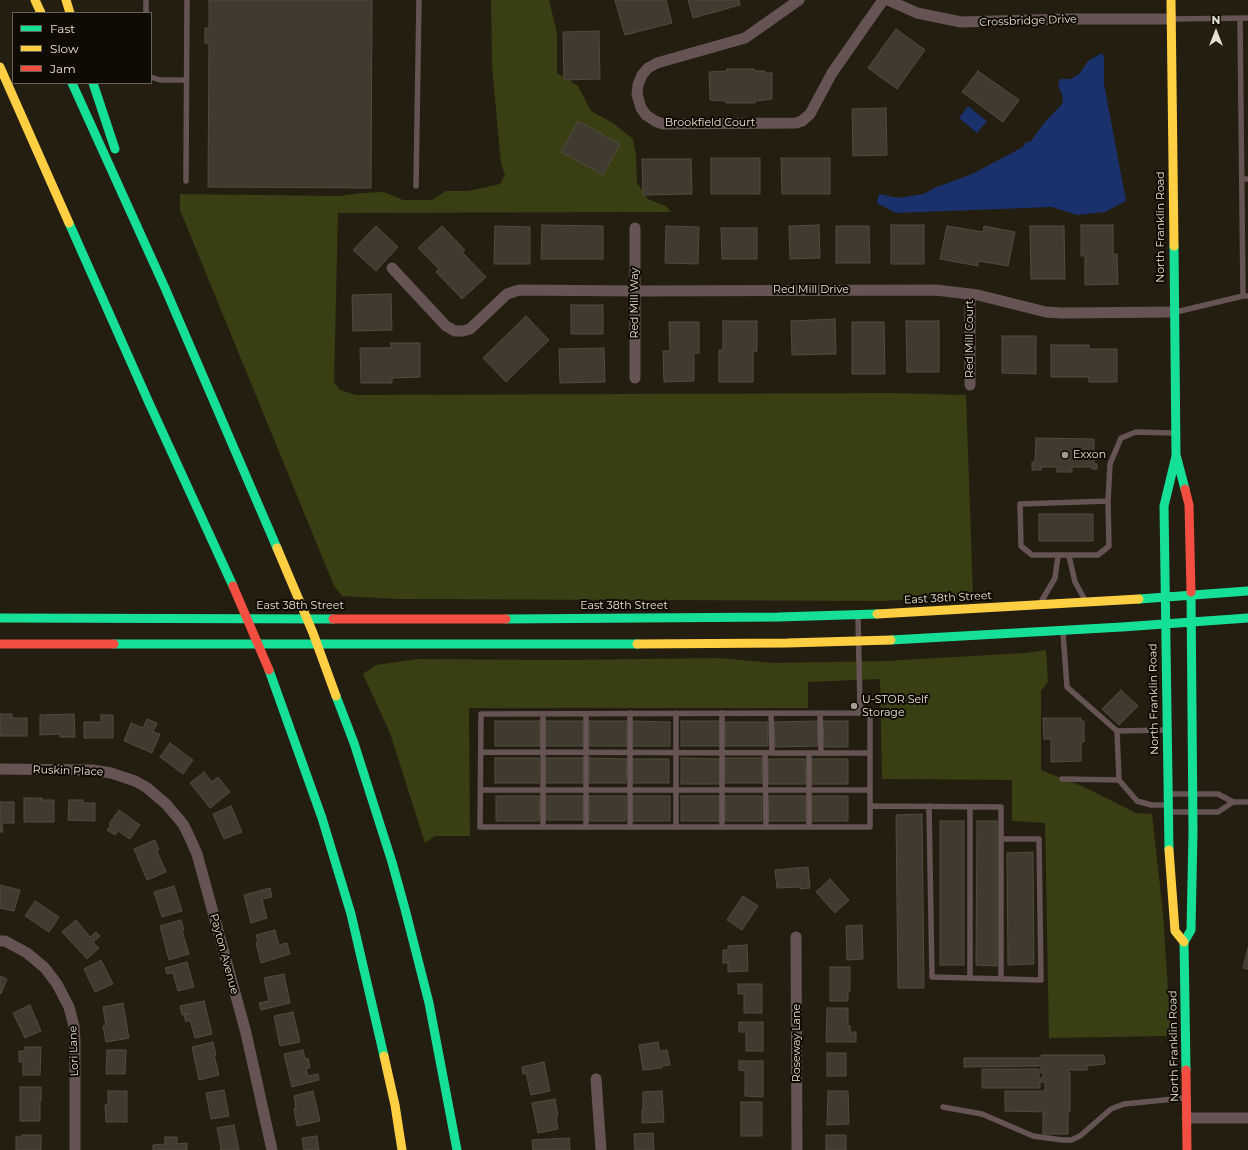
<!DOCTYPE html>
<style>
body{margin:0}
#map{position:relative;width:1248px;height:1150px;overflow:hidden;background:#231e10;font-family:Montserrat,sans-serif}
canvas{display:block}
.legend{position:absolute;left:12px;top:12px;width:140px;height:72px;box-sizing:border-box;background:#0f0b03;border:1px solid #656156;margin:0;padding:5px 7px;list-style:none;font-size:12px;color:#e7e1d2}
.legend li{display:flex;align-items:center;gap:8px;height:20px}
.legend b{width:20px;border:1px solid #656156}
.north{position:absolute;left:1196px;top:12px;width:40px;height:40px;-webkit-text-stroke:3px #0f0b03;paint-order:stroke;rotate:0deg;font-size:11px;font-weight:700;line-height:16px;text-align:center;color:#e7e1d2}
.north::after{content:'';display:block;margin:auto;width:14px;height:18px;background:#e7e1d2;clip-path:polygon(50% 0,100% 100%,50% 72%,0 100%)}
</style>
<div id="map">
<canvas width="1248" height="1150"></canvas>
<ul class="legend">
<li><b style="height:5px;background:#16e098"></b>Fast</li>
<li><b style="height:5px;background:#ffcf43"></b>Slow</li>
<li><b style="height:5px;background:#f24e42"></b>Jam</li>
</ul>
<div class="north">N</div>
</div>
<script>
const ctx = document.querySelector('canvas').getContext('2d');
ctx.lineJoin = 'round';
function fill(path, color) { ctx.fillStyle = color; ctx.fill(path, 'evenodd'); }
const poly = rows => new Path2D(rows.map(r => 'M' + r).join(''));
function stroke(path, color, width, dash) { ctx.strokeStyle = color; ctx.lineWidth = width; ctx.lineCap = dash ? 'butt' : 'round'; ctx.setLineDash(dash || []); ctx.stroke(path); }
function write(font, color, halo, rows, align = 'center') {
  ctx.font = font + ' Montserrat,sans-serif'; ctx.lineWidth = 4; ctx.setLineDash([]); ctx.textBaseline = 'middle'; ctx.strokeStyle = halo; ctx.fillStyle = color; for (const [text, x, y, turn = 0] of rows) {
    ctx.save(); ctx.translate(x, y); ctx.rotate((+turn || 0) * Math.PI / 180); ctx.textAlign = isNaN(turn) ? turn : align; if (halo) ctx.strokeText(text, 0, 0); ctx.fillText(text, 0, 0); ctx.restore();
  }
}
const green = poly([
 [491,0,549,0,557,33,557,73,578,86,591,111,613,123,633,139,636,155,637,183,648,199,666,206,671,212,338,213,334,382,340,390,356,395,892,393,966,395,973,595,883,601,398,599,342,596,334,586,180,210,180,194,339,196,363,193,384,192,403,200,432,200,446,191,468,191,500,184,505,175,501,164,492,65],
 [1046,650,1048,682,1041,691,1041,770,1084,787,1136,813,1152,814,1163,913,1171,1036,1049,1038,1045,823,1012,821,1012,780,882,779,880,679,808,682,808,708,469,708,470,836,435,836,425,843,390,733,363,674,376,665,417,659,565,660,719,658,774,663,885,661,1025,653]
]);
const water = poly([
 [1102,53,1104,58,1104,84,1126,201,1105,212,1077,215,1052,207,896,213,877,203,879,194,898,198,924,194,934,188,972,174,1023,147,1025,143,1031,141,1044,123,1063,103,1062,94,1058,86,1060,79,1071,79,1080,73,1088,61],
 [968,106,987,121,977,133,959,118]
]);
const building = poly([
 [209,0,372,0,371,188,208,187,209,43,205,43,205,28,209,28,209,0],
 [615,0,666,0,672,23,625,35,615,0],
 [688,0,739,0,740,5,693,18,688,0],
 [896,29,925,50,897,89,868,68,896,29],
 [599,31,600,79,564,80,563,32,599,31],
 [727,69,754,69,755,71,765,71,765,73,772,73,772,99,755,101,755,103,726,103,726,101,710,100,709,72,727,71,727,69],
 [978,71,1019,100,1003,122,962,92,978,71],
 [886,108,887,155,853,156,852,109,886,108],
 [578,121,620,144,603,175,561,152,578,121],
 [711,158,760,158,760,194,711,194,711,158],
 [781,158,830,158,830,194,782,194,781,158],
 [642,159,691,159,692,194,643,195,642,159],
 [542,225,603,226,603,259,541,259,542,225],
 [819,225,820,258,790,259,789,226,819,225],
 [891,225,924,225,924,264,891,264,891,225],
 [1081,225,1113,225,1113,254,1117,254,1118,284,1085,285,1085,256,1081,256,1081,225],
 [376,226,398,247,376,271,353,250,376,226],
 [442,226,465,250,462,252,486,277,462,299,436,272,439,269,418,248,442,226],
 [495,226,530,227,530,264,494,264,495,226],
 [666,226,699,227,698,264,665,263,666,226],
 [836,226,869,226,870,263,836,263,836,226],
 [947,226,983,232,984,226,1015,232,1008,266,978,261,978,266,940,259,947,226],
 [1030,226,1064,226,1065,279,1031,279,1030,226],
 [721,228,757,228,757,259,722,259,721,228],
 [391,294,392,330,353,331,352,295,391,294],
 [571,305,603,305,603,334,571,334,571,305],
 [526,316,549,340,506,382,483,358,526,316],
 [835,319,836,354,792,355,791,321,835,319],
 [723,321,757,321,757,351,753,351,753,382,719,382,719,350,723,350,723,321],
 [906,321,939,321,939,372,907,372,906,321],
 [669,322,699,322,699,353,694,353,694,381,664,382,663,351,670,351,669,322],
 [852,322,884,322,885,374,852,374,852,322],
 [1002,336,1036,336,1036,374,1002,373,1002,336],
 [391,343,420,343,420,377,392,378,392,383,361,383,360,348,391,348,391,343],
 [1051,345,1089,345,1089,349,1117,349,1117,382,1089,382,1089,377,1051,377,1051,345],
 [604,348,605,382,560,383,559,349,604,348],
 [1036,438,1094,439,1094,464,1097,464,1097,469,1092,469,1092,467,1072,467,1072,472,1057,472,1057,467,1041,467,1041,470,1032,470,1032,462,1035,462,1036,438],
 [1039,514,1093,514,1093,541,1039,541,1039,514],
 [1121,690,1138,706,1119,725,1102,709,1121,690],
 [0,714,12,714,12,718,27,718,27,736,0,736,0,714],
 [74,714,75,737,60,737,60,734,40,735,40,715,74,714],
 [101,715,113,715,113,738,84,738,84,722,101,722,101,715],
 [1043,718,1081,718,1081,721,1084,721,1084,742,1081,742,1081,761,1051,762,1051,739,1044,739,1043,718],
 [147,719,157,723,153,732,160,734,152,753,124,741,131,723,143,728,147,719],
 [495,721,540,721,540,746,495,746,495,721],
 [545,721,583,721,583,746,545,746,545,721],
 [589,721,627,721,627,746,589,746,589,721],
 [632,721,670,722,670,746,632,746,632,721],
 [681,721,720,721,720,746,681,746,681,721],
 [818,721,818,746,775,747,774,722,818,721],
 [823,721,848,721,848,747,824,747,823,721],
 [725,722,768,722,768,746,725,746,725,722],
 [170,743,193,760,183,774,160,757,170,743],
 [495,758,539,758,539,783,495,783,495,758],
 [545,758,583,758,583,783,545,783,545,758],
 [589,758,627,759,626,783,589,783,589,758],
 [681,758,720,759,720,784,681,784,681,758],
 [724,758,762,758,762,783,724,783,724,758],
 [632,759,669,759,669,783,632,783,632,759],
 [768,759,805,759,806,784,768,784,768,759],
 [811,759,848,759,848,784,811,784,811,759],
 [204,772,212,782,218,777,230,792,210,808,190,783,204,772],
 [496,796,540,796,539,821,496,821,496,796],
 [545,796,583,796,583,820,545,820,545,796],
 [589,796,626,796,626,821,589,821,589,796],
 [632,796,670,796,670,821,632,821,632,796],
 [681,796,720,796,720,821,681,821,681,796],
 [725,796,762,796,762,821,725,821,725,796],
 [769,796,806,796,806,821,768,821,769,796],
 [811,796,848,796,848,821,811,821,811,796],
 [24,798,42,798,41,800,54,800,54,822,24,822,24,798],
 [69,800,83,800,83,803,95,803,95,821,68,820,69,800],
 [0,802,14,802,14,823,2,823,3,832,0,832,0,802],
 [231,806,242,832,224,839,213,814,231,806],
 [119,810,140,825,130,839,118,831,115,835,107,830,111,825,109,824,119,810],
 [922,814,924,988,898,988,896,815,922,814],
 [940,821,964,821,964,965,940,965,940,821],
 [977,821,997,821,997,966,976,965,977,821],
 [155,840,159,850,157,851,166,872,147,880,134,849,155,840],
 [1033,852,1034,964,1008,965,1007,853,1033,852],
 [808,867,810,888,800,889,800,887,777,888,775,870,808,867],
 [830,879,849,900,835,913,816,892,830,879],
 [0,885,20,890,14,911,0,908,0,885],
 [174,886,182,911,162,917,154,892,174,886],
 [270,888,272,897,262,899,267,918,251,923,244,895,270,888],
 [743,896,758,906,742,930,727,920,743,896],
 [35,901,59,917,49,932,25,916,35,901],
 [76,920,90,937,96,932,100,936,93,942,99,948,87,959,62,932,76,920],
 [181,920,184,930,182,931,189,954,169,960,160,926,181,920],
 [862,925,863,959,847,960,846,926,862,925],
 [275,930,279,945,287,943,290,954,261,963,256,943,258,942,256,935,275,930],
 [747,945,748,971,728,972,728,963,723,963,723,950,728,950,728,946,747,945],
 [1248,948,1248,969,1243,968,1248,948],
 [101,960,113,984,95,992,84,969,101,960],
 [187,962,194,987,178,991,173,973,167,974,165,968,187,962],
 [830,967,850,967,850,991,848,991,848,1001,830,1001,830,967],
 [284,974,290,1003,261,1010,259,1003,269,1001,264,978,284,974],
 [0,976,7,979,1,994,0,993,0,976],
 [738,984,762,984,762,1013,744,1013,744,994,738,994,738,984],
 [204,1001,212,1034,195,1038,190,1020,186,1022,184,1015,189,1014,189,1013,182,1015,180,1006,204,1001],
 [123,1003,129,1038,106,1042,103,1026,106,1026,103,1007,123,1003],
 [30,1005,41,1031,25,1038,13,1013,30,1005],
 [827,1008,848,1008,848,1026,850,1026,850,1032,856,1032,856,1042,826,1042,827,1008],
 [293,1012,300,1042,280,1046,274,1016,293,1012],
 [739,1022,763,1022,763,1051,746,1051,746,1032,739,1032,739,1022],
 [213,1042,216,1055,214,1055,219,1075,199,1080,192,1047,213,1042],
 [658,1042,660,1051,667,1050,670,1065,662,1066,662,1068,643,1070,639,1045,658,1042],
 [25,1047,41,1047,40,1075,23,1075,23,1062,19,1062,19,1051,25,1051,25,1047],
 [107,1050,126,1050,125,1074,106,1074,107,1050],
 [303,1050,305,1059,308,1058,310,1068,306,1068,308,1076,318,1074,319,1080,292,1087,284,1054,303,1050],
 [827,1053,846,1053,846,1076,827,1076,827,1053],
 [1043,1055,1104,1055,1105,1064,1087,1066,1087,1070,1068,1070,1068,1073,1070,1072,1070,1112,1068,1112,1068,1134,1043,1134,1043,1113,1045,1112,1005,1111,1005,1091,1045,1091,1045,1082,1040,1082,1040,1088,982,1088,982,1069,1039,1069,1039,1078,1043,1078,1043,1073,1041,1073,1041,1066,964,1067,964,1058,1040,1058,1040,1056,1043,1055],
 [739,1061,763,1061,763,1097,745,1096,745,1071,739,1070,739,1061],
 [544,1062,550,1091,531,1095,526,1073,523,1074,522,1067,544,1062],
 [20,1087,41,1087,41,1101,40,1101,40,1121,20,1121,20,1087],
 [224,1090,229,1116,211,1119,206,1093,224,1090],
 [108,1091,127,1091,127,1122,106,1122,105,1105,108,1105,108,1091],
 [313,1091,320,1121,297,1126,294,1109,296,1108,294,1096,313,1091],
 [662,1091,664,1122,642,1123,642,1110,643,1110,643,1092,662,1091],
 [828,1091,848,1091,849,1124,827,1125,828,1091],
 [555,1099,558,1116,556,1116,558,1129,538,1133,532,1103,555,1099],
 [741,1102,762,1102,762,1136,741,1136,741,1102],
 [234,1125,239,1150,220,1150,221,1148,217,1128,234,1125],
 [653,1133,654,1150,635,1150,634,1134,653,1133],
 [22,1135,41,1135,41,1150,16,1150,16,1137,22,1137,22,1135],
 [826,1135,846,1135,846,1150,826,1150,826,1135],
 [317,1136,319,1150,304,1150,302,1138,317,1136],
 [165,1137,177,1137,177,1144,187,1143,187,1150,153,1150,153,1145,165,1144,165,1137],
 [569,1138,570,1150,533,1150,532,1140,569,1138]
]);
const lane = poly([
 [146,13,146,0],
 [1240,18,1243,296],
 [1172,19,1248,18],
 [151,77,160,80,186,80],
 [1242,179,1248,179],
 [186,181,187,0],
 [416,186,419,0],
 [1176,312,1243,296,1248,296],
 [1108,501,1109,546,1098,555,1032,555,1021,546,1020,504,1108,501],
 [1108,501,1110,464,1121,438,1136,432,1174,433],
 [1069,556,1075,582,1085,600],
 [1041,602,1055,578,1058,556],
 [858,617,860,707,853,713,870,713,860,707],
 [1063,633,1067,687,1117,731,1166,730],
 [771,713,772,753],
 [820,713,821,753],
 [853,713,481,714,480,827,870,827,870,713],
 [543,714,543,827],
 [481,752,870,753],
 [765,753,766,827],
 [809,753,809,827],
 [1062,779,1119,780,1117,731],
 [1119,780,1137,801,1151,805,1166,805],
 [481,790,870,790],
 [1169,794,1218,794,1233,802,1248,802],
 [870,806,1001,807,1001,979],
 [929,806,932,977,1041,980,1039,839,1001,839],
 [970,807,970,978],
 [1170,812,1218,812,1233,802],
 [586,827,586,714],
 [630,827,630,713],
 [676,827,676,713],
 [722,827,722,713],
 [943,1107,982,1114,1033,1136,1062,1140,1071,1140,1080,1136,1111,1109,1124,1104,1184,1098]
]);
const street = poly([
 [799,0,745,38,657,63,648,68,642,75,638,85,637,94,641,108,646,115,655,121,663,124,796,123,802,121,810,114,832,73,883,0],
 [888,0,917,13,961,22,1065,19,1172,19],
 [635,228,635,378],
 [392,268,446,326,455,331,463,331,470,329,507,294,519,290,635,291,936,290,978,295,1046,312,1062,313,1174,312],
 [970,294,970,385],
 [0,769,93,770,111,773,135,781,146,787,166,804,183,824,189,836,197,854,246,1033,272,1150],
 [796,937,797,1150],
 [0,941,5,941,27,953,45,968,57,984,69,1007,74,1026,75,1040,75,1150],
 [596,1079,601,1150],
 [1187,1118,1248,1118]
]);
const fast = poly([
 [72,83,165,288,277,548],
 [93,83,115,149],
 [69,223,150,405,233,586],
 [1174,246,1176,455,1185,489],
 [1139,599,1248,591],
 [0,618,333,619],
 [506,619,778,617,877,614],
 [891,640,1122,627,1248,618],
 [114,644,637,644],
 [269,670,322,818,351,914,384,1056],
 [336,696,354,743,392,862,405,909,429,1003,457,1150],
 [1169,850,1164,506,1176,456],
 [1186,1070,1184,942,1191,930,1193,832,1191,592]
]);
const slow = poly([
 [35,0,41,13],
 [66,0,70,13],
 [1171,0,1174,246],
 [0,67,69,223],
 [277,548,313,633,336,696],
 [877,614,1139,599],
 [637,644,787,643,891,640],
 [1169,850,1175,931,1184,942],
 [384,1056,395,1105,402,1150]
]);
const jam = poly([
 [1185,489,1189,505,1191,592],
 [233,586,269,670],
 [333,619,506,619],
 [0,644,114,644],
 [1186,1070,1187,1150]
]);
const markers = [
 [1065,455,4,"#a29d8e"],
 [854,706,4,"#a29d8e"]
];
const streetNames = [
 ["Crossbridge Drive",1028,21,-2],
 ["Brookfield Court",710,123],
 ["North Franklin Road",1161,227,-90],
 ["Red Mill Drive",811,290],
 ["Red Mill Way",635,303,-90],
 ["Red Mill Court",970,339,-90],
 ["East 38th Street",948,598,-3],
 ["East 38th Street",300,606],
 ["East 38th Street",624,606],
 ["North Franklin Road",1154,699,-91],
 ["Ruskin Place",68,771,2],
 ["Payton Avenue",224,954,75],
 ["Roseway Lane",797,1043,-90],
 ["North Franklin Road",1174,1046,-91],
 ["Lori Lane",74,1051,-92]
];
const poiNames = [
 ["Exxon",1073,455],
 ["U-STOR Self",862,700],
 ["Storage",862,713]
];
fill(green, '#393e13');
fill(water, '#1b316c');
fill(building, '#403a2f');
stroke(building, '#514c40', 1);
stroke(lane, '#665455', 5.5);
stroke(street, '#665455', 11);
stroke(fast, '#16e098', 9);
stroke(slow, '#ffcf43', 9);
stroke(jam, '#f24e42', 9);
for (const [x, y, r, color] of markers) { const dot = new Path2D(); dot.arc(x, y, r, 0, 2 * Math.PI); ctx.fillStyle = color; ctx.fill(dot); stroke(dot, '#0f0b03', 1.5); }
write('11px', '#e7e1d2', '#0f0b03', streetNames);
write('11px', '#e7e1d2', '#0f0b03', poiNames, 'left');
</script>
